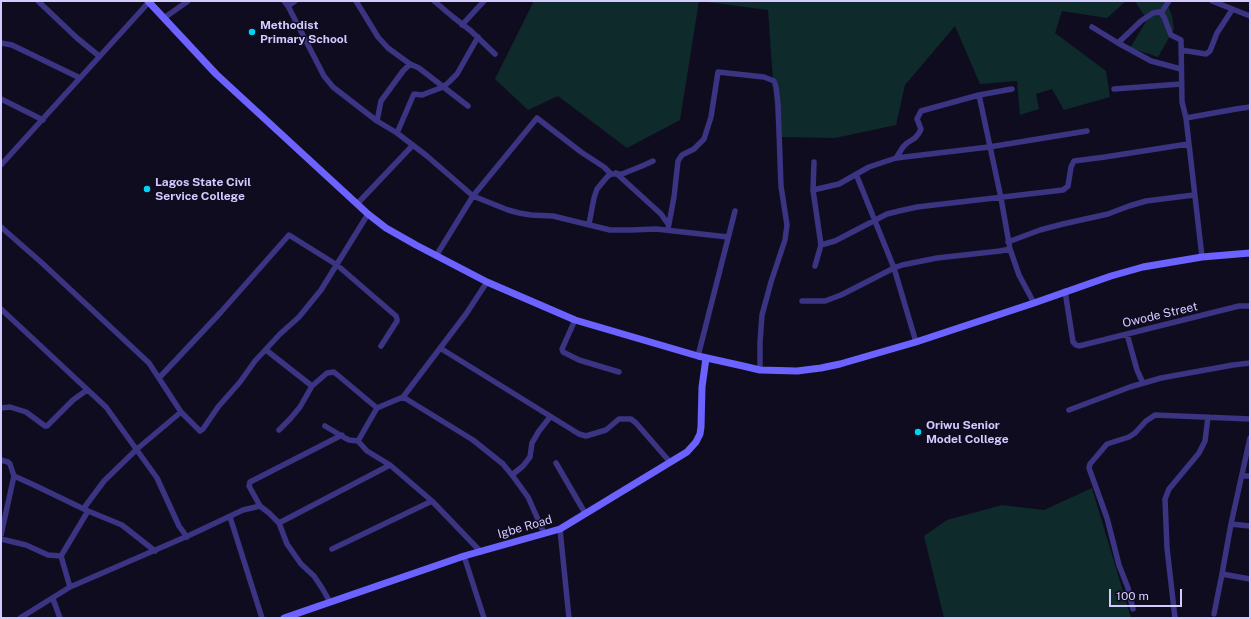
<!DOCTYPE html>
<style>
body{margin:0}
#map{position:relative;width:1251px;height:619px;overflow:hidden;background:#100c20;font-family:"Public Sans",sans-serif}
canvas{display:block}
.frame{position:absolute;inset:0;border:2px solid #d3cbff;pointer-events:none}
.scale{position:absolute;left:1109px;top:589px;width:73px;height:18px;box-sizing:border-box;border:2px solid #d3cbff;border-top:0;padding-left:5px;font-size:12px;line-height:14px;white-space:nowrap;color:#d3cbff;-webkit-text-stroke:3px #100c20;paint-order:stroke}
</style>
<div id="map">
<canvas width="1251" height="619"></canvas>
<div class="frame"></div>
<div class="scale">100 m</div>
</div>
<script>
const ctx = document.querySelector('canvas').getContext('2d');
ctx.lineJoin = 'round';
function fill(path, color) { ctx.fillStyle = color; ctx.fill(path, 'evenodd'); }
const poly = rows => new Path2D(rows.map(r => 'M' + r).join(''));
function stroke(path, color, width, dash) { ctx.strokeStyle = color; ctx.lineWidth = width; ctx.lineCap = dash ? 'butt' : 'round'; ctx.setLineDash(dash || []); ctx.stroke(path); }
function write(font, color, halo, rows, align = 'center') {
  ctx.font = font + ' "Public Sans",sans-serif'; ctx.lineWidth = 3; ctx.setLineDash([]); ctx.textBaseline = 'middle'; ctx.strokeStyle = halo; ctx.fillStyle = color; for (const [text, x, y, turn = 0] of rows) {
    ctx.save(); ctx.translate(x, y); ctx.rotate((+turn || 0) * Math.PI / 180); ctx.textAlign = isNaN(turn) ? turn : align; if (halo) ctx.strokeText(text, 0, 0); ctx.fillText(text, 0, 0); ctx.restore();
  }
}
const green = poly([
 [534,1,1126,1,1107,18,1062,11,1055,33,1106,71,1110,97,1064,110,1052,89,1036,94,1039,109,1020,115,1017,81,980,84,955,26,905,85,896,125,835,138,777,137,768,10,699,1,680,120,627,148,558,96,528,110,495,79],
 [1135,1,1171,1,1168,6,1172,16,1174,29,1158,57,1130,48,1147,20],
 [1092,488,1131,618,944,618,924,536,947,520,1002,505,1044,510]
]);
const street = poly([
 [38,1,77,38,99,56],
 [284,1,288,6,324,76,333,87,377,121,397,133,427,156,473,196,508,210,519,213,531,215,553,216,610,230,631,230,656,229,728,237],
 [356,1,378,37,388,48,410,64,419,68,468,106],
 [434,1,453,17,471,31,495,54],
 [1212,1,1250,16],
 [288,6,295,1],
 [1161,13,1169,1],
 [164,18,188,1],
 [462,25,484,1],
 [1092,27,1118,43,1151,61,1181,69],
 [1,43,12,45,80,78],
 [1118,43,1141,21,1153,13,1159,12,1161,13,1164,17,1171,35,1181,40,1182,102,1186,118,1202,257],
 [1181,50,1206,54,1210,51,1217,33,1232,10],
 [1114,89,1181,84],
 [979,95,1001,198,1010,249,1019,275,1034,303],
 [1,99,43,120],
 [1186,118,1236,109,1250,107],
 [377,121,381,101,403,71,410,64],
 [397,133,413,96,414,94,422,95,443,87,449,82,457,74,478,37],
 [896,158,903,147,907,143,915,138,919,133,921,129,917,119,921,111,979,95,1012,89],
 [1,165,149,2],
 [616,173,661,214,668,224],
 [856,174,894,268,916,342],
 [813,190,814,162],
 [357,204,413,145],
 [589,224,594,198,597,189,607,177,611,174,622,174,642,166,653,161],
 [1,227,42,263,149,363,181,412,200,431,203,429,218,407,240,382,255,361,280,334,299,317,321,290,368,214],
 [668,229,674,197,678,161,682,155,694,149,704,139,711,117,718,72,764,77,774,81,776,87,778,104,781,186,787,225,785,240,771,282,762,315,760,342,760,370],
 [1008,242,1040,230,1063,224,1108,214,1129,206,1146,201,1194,195],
 [821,245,835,241,887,214,899,211,917,207,1063,190,1068,186,1071,167,1074,161,1105,157,1188,144],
 [436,256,473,196,537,118,581,152,604,167,611,174],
 [815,266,821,245,813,190,839,184,869,167,896,158,989,147,1087,131],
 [1065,291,1073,342,1076,345,1079,346,1239,306,1250,306],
 [802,301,825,301,841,295,894,268,902,265,937,258,1000,251,1010,249],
 [1,309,106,407,157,478,179,526,187,537],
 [575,320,562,349,563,352,579,360,619,372],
 [1127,334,1137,370,1143,383],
 [440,348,579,434,586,436,606,430,619,419,631,419,636,423,670,462],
 [266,350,312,386,327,373,334,372,377,408],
 [698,356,735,211],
 [159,378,221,312,289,235,337,265,396,316,397,319,397,321,381,346],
 [403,397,473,440,503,464,512,475,528,497,544,533],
 [1,408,10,407,26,412,45,426,47,426,73,400,87,390],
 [1069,410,1130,387,1161,378,1233,365,1250,363],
 [325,426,345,438,349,440,358,441,367,451,390,465,432,501,481,552],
 [279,430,290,419,300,407,312,386],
 [358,441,377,408,403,397,466,314,487,282],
 [1,460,8,462,10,464,14,476,1,535],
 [556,463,585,513],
 [512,475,523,466,530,457,532,443,539,431,550,417],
 [14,476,34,485,88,511,122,525,155,551],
 [1242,476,1250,476],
 [260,506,249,486,250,482,342,435],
 [84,508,104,481,137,449,181,412],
 [230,517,262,618],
 [279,523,390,465],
 [1231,524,1250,526],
 [560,529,569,618],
 [1,539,26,545,48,555,61,556],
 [332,549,432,501],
 [464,556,484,618],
 [1222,574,1250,579],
 [70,587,61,556,88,511],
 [53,599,60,618],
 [1133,609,1128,588,1119,565,1107,518,1089,468,1090,464,1107,444,1129,437,1135,433,1146,421,1155,415,1250,419],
 [1214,614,1222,574,1231,524,1250,438],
 [20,618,70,587,190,535,243,510,260,506,269,513,279,523,287,544,301,564,314,576,322,588,330,602],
 [1175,618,1167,548,1165,499,1169,489,1199,453,1205,441,1208,417]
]);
const secondary = poly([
 [148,1,216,74,368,214,386,228,416,245,487,282,575,320,698,356,743,366,760,370,797,371,821,368,840,364,916,342,1034,303,1111,276,1143,267,1202,257,1250,253],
 [284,618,464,556,560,529,687,452,696,442,700,434,701,427,702,387,706,358]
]);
const markers = [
 [252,32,4,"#00d3f6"],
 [147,189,4,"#00d3f6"],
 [918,432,4,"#00d3f6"]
];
const poiNames = [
 ["Methodist",260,25],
 ["Primary School",260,39],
 ["Lagos State Civil",155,182],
 ["Service College",155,196],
 ["Oriwu Senior",926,425],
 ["Model College",926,439]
];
const streetNames = [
 ["Owode Street",1160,315,-13],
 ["Igbe Road",525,527,-16]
];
fill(green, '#0e2a2a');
stroke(street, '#3a3482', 5.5);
stroke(secondary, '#6c62ff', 7);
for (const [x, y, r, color] of markers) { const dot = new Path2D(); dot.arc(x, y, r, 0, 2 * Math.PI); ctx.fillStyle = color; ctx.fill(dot); stroke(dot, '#100c20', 1.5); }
write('bold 12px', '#d3cbff', '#100c20', poiNames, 'left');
write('12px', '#d3cbff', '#100c20', streetNames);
</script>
